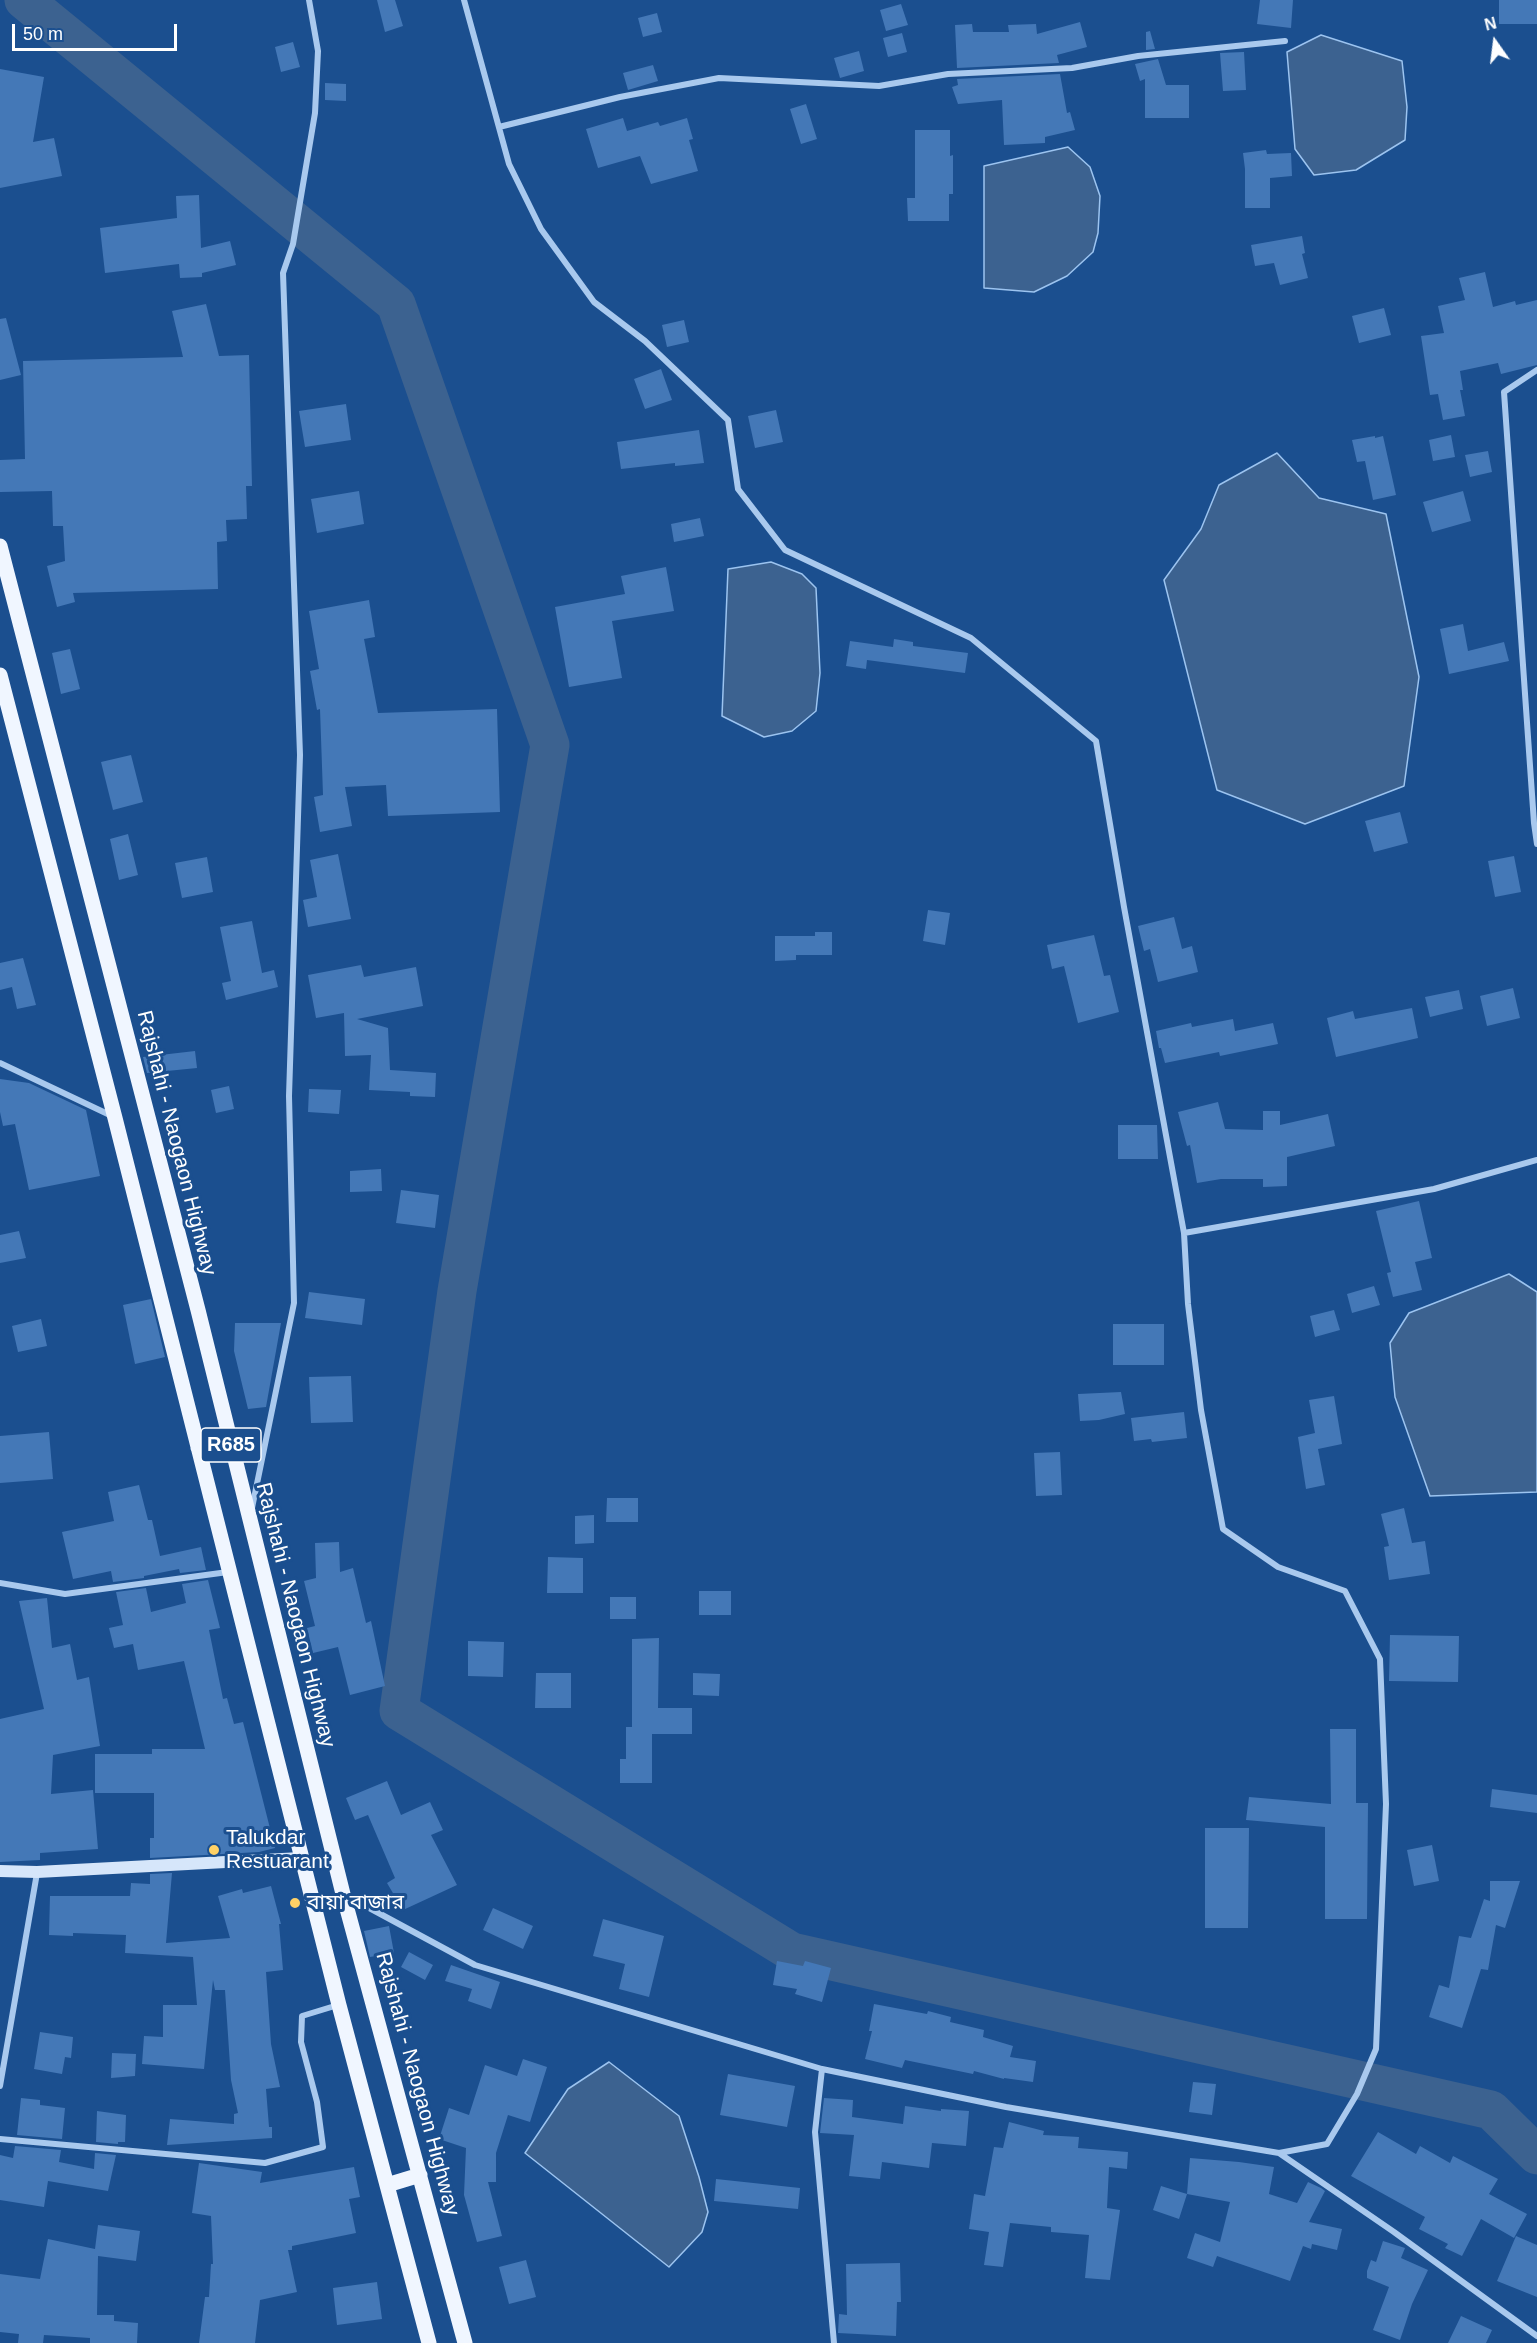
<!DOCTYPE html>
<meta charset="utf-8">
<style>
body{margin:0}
#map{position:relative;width:1537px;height:2343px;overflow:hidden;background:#1b4f8f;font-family:Arial,sans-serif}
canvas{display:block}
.north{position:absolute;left:1465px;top:12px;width:60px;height:60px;-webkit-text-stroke:4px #1b4f8f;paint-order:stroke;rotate:346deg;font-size:16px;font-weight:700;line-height:24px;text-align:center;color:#fff}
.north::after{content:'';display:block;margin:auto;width:21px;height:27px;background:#fff;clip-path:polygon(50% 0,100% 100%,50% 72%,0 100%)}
.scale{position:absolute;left:12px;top:24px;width:165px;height:27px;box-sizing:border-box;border:3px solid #fff;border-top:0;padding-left:8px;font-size:18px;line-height:21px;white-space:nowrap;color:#fff;-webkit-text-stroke:4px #1b4f8f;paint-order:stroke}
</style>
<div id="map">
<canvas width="1537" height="2343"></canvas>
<div class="north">N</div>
<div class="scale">50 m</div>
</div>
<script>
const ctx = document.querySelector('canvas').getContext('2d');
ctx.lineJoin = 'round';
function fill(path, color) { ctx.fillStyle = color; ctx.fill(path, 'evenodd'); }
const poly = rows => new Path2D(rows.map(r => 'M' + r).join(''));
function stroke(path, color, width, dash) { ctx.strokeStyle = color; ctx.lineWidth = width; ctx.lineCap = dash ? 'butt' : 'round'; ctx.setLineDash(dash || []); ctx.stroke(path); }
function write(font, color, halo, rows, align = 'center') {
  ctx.font = font + ' Arial,"Noto Sans Bengali",sans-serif'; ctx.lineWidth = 6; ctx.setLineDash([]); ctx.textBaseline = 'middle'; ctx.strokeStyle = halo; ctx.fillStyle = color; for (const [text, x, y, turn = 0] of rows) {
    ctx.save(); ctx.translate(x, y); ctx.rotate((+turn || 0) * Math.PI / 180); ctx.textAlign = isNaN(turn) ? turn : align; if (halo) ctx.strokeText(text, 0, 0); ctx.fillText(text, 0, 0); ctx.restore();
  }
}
const water = poly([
 [1321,35,1402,61,1407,107,1405,140,1356,170,1314,175,1295,149,1287,52,1321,35],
 [1068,147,1090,167,1100,196,1098,233,1093,252,1067,276,1034,292,984,288,984,166,1068,147],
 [1277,453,1319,498,1386,514,1419,677,1404,786,1305,824,1217,790,1164,580,1201,529,1219,485,1277,453],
 [771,562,802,574,816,588,820,673,816,711,792,731,764,737,722,716,728,569,771,562],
 [1509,1274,1537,1292,1537,1492,1430,1496,1395,1397,1390,1343,1409,1313,1509,1274],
 [609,2062,679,2116,699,2177,708,2212,702,2232,669,2267,525,2153,568,2089,609,2062]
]);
const river = poly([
 [24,0,396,304,550,745,457,1291,399,1711,792,1952,1491,2110,1537,2155]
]);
const building = poly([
 [377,0,395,0,403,26,385,32],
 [1260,0,1293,0,1291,28,1257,24],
 [1499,0,1537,0,1537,24,1499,24],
 [901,4,908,25,886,31,880,10],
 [657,13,662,32,643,37,638,18],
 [1080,22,1087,47,1057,55,1059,63,957,68,955,25,972,24,973,32,1009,32,1008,25,1036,24,1037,34],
 [1150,31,1155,49,1146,50,1146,32],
 [902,33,907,52,888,57,883,38],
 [293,42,300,67,281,72,275,47],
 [859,51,864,71,840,78,834,58],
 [1244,52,1246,90,1223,91,1220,53],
 [1158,59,1166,85,1189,85,1189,118,1145,118,1145,79,1140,81,1135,64],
 [653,65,658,81,628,90,623,73],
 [0,69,44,77,33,142,54,138,62,176,0,188],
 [1060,74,1067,113,1070,112,1075,130,1045,137,1045,143,1004,145,1002,100,958,104,952,87,958,85,957,79],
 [325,83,346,84,346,101,325,100],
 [806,104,817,139,801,144,790,109],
 [623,118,627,131,658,122,660,126,687,118,693,139,689,140,698,171,651,184,640,156,598,168,586,129],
 [915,130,950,130,950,156,953,155,953,194,949,194,949,221,908,221,907,198,915,198],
 [1266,150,1267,154,1291,153,1292,176,1270,178,1270,208,1245,208,1245,169,1243,153],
 [199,195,201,248,230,241,236,265,202,273,202,277,180,278,179,264,105,273,100,228,177,218,176,196],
 [1302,236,1305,253,1302,254,1308,278,1280,285,1274,263,1255,266,1251,245],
 [1485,272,1493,307,1515,301,1516,305,1537,300,1537,365,1501,374,1498,363,1460,371,1463,390,1460,390,1465,416,1443,420,1438,394,1430,395,1421,336,1444,333,1438,306,1465,300,1459,278],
 [206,304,219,356,249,355,252,486,246,486,247,519,226,520,227,541,217,542,218,589,73,593,75,602,57,607,47,566,65,561,63,526,53,526,52,491,0,492,0,460,25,459,23,361,183,357,172,311],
 [1384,308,1391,335,1359,343,1352,316],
 [6,318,21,375,0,380,0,319],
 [684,320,689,342,667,347,662,325],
 [661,369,672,400,645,409,634,379],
 [346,404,351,440,305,447,299,411],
 [776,410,783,442,755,448,748,416],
 [699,430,704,463,675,466,675,463,621,469,617,442],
 [1451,435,1455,457,1433,461,1429,440],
 [1375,436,1375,438,1383,436,1396,495,1373,500,1365,461,1357,462,1352,440],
 [1488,451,1492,472,1470,477,1465,455],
 [359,491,364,524,317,533,311,499],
 [1463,491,1471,521,1432,532,1423,502],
 [700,518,704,536,674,542,671,524],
 [666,567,674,611,612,621,622,678,569,687,555,607,625,594,621,576],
 [369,600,375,637,364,639,378,713,497,709,500,812,388,816,386,785,345,787,352,826,320,832,314,797,323,795,320,709,317,710,310,671,319,669,309,611],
 [1463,624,1468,651,1504,642,1509,661,1449,674,1440,629],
 [894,639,913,642,913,646,968,653,965,673,867,660,866,669,846,666,850,641,893,647],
 [70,649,80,689,61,694,52,653],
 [131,755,143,802,113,810,101,762],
 [1400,812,1408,843,1374,852,1365,821],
 [128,834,138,875,119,880,110,839],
 [338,854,351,919,308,927,303,900,317,897,310,860],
 [1514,856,1521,892,1495,897,1488,861],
 [207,857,213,892,182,898,175,863],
 [928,910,950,913,945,945,923,941],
 [1174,917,1182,949,1192,946,1198,972,1158,982,1150,949,1144,951,1138,926],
 [252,921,262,973,274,970,278,987,226,1000,222,983,231,981,220,927],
 [815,932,832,932,832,955,796,955,796,960,775,961,775,936,815,936],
 [1094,935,1104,976,1110,975,1119,1012,1078,1023,1064,966,1052,969,1047,945],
 [23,958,36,1005,17,1009,12,987,0,990,0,963],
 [361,965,364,977,416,967,423,1006,357,1019,388,1028,390,1070,436,1073,435,1097,410,1096,410,1092,369,1090,371,1055,345,1056,344,1013,316,1018,308,975],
 [1513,988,1520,1018,1487,1026,1480,996],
 [1459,990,1463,1009,1430,1017,1425,997],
 [1412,1008,1418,1038,1336,1057,1327,1018,1353,1011,1355,1019],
 [1233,1019,1235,1031,1273,1023,1278,1044,1220,1056,1219,1052,1165,1063,1161,1048,1159,1048,1156,1031,1191,1023,1192,1027],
 [195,1051,197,1068,147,1073,143,1057],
 [0,1079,29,1083,86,1110,100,1176,29,1190,15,1124,3,1126,0,1112],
 [229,1086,234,1109,216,1113,211,1090],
 [309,1089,341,1090,339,1114,308,1112],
 [1218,1102,1225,1129,1263,1130,1263,1111,1280,1111,1280,1125,1328,1114,1335,1146,1287,1157,1287,1186,1263,1187,1263,1179,1221,1179,1197,1183,1190,1145,1187,1146,1178,1112],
 [1118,1125,1157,1125,1158,1159,1118,1159],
 [381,1169,382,1191,350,1192,350,1171],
 [401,1190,439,1195,435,1228,396,1223],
 [1419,1201,1432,1258,1415,1262,1422,1290,1393,1297,1387,1273,1391,1272,1376,1211],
 [19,1231,26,1258,0,1263,0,1235],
 [1374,1286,1380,1305,1352,1313,1347,1294],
 [309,1292,365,1299,362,1325,305,1318],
 [151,1299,165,1357,135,1364,123,1305],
 [1334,1310,1340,1330,1315,1337,1310,1316],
 [41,1319,47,1346,18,1352,12,1326],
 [235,1323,281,1323,266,1407,248,1409,234,1351],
 [1113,1324,1164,1324,1164,1365,1113,1365],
 [351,1376,353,1422,311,1423,309,1377],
 [1121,1392,1125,1414,1099,1420,1080,1421,1078,1394],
 [1334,1396,1342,1444,1318,1449,1325,1485,1306,1489,1298,1437,1315,1433,1309,1400],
 [1184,1412,1187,1438,1152,1442,1151,1439,1134,1441,1131,1418],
 [49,1432,53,1479,0,1483,0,1436],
 [1060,1452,1062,1495,1036,1496,1034,1453],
 [139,1485,148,1520,152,1520,160,1556,201,1547,206,1570,180,1573,179,1569,144,1576,144,1578,113,1582,111,1571,73,1579,62,1532,114,1521,108,1492],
 [607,1498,638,1498,638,1522,606,1522],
 [1404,1508,1412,1543,1425,1541,1430,1574,1389,1580,1384,1547,1389,1546,1381,1514],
 [594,1515,594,1543,575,1544,575,1516],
 [339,1542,340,1572,353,1568,366,1623,371,1621,385,1686,350,1695,338,1647,313,1653,307,1628,315,1626,304,1581,316,1578,315,1543],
 [548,1557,583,1558,583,1593,547,1593],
 [208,1580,220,1628,209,1630,223,1699,227,1698,234,1724,243,1722,275,1848,259,1852,150,1858,150,1838,154,1838,154,1793,95,1793,95,1754,152,1754,152,1749,205,1749,184,1661,138,1670,133,1644,114,1648,109,1628,123,1625,116,1592,146,1588,151,1612,186,1603,182,1584],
 [699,1591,731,1591,731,1615,699,1615],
 [610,1597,636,1597,636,1619,610,1619],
 [47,1598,52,1648,70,1644,77,1680,89,1677,100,1746,53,1755,51,1794,93,1790,98,1849,40,1853,40,1860,0,1862,0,1719,44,1709,19,1601],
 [1390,1635,1459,1636,1458,1682,1389,1681],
 [659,1638,658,1708,692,1708,692,1734,652,1734,652,1783,620,1783,620,1759,626,1759,626,1727,632,1727,632,1639],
 [468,1641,504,1642,503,1677,468,1676],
 [536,1673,571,1673,571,1708,535,1708],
 [693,1673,720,1674,719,1696,693,1695],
 [1330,1729,1356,1729,1356,1803,1368,1803,1367,1919,1325,1919,1325,1827,1246,1820,1249,1797,1331,1804],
 [387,1781,401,1815,430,1802,443,1830,431,1835,457,1885,403,1910,387,1883,395,1878,368,1815,355,1820,346,1798],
 [1492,1789,1537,1795,1537,1813,1490,1807],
 [1205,1828,1249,1828,1248,1928,1205,1928],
 [1432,1845,1439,1881,1414,1886,1407,1850],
 [172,1873,166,1943,230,1938,218,1896,242,1889,243,1893,271,1886,281,1924,279,1924,283,1970,266,1972,271,2044,280,2087,266,2089,269,2127,272,2127,272,2138,167,2145,170,2119,234,2124,234,2114,238,2113,231,2080,225,1990,215,1990,213,1980,204,2069,142,2064,144,2036,163,2037,163,2005,197,2005,193,1957,125,1953,126,1935,73,1933,73,1936,49,1935,50,1896,130,1896,131,1883,150,1884,150,1874],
 [1490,1881,1520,1881,1505,1928,1496,1925,1488,1970,1481,1969,1462,2028,1429,2017,1439,1985,1449,1988,1459,1936,1471,1938,1484,1899,1490,1901],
 [493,1908,533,1926,523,1949,483,1930],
 [603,1919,664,1936,649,1997,619,1989,625,1964,593,1956],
 [389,1926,394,1953,370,1957,364,1931],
 [409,1952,433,1965,425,1980,401,1967],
 [777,1961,803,1966,805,1961,831,1968,822,2002,795,1994,797,1989,773,1985],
 [451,1965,500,1982,491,2009,468,2001,472,1989,445,1981],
 [874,2004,927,2014,928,2011,951,2017,950,2022,984,2030,983,2037,1013,2046,1010,2057,1036,2061,1033,2082,1004,2078,1004,2079,974,2071,973,2074,905,2060,902,2068,865,2059,872,2031,869,2031],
 [40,2032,73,2037,71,2058,65,2057,62,2074,34,2069],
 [112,2053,136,2054,135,2076,111,2078],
 [523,2059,547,2067,530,2122,508,2115,496,2153,496,2182,488,2182,502,2236,477,2242,464,2195,466,2148,439,2139,449,2108,469,2115,485,2065,517,2076],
 [728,2074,795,2086,787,2127,720,2115],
 [1193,2082,1216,2084,1212,2115,1189,2112],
 [21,2098,40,2100,40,2105,65,2108,62,2139,17,2135],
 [824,2098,853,2100,852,2117,903,2124,905,2106,941,2111,941,2109,969,2111,966,2146,932,2143,929,2168,882,2162,880,2179,849,2176,854,2135,820,2133],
 [97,2111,126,2115,125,2142,118,2142,118,2144,96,2142],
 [1009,2122,1044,2131,1043,2135,1079,2137,1078,2148,1128,2152,1127,2169,1109,2167,1107,2208,1120,2210,1110,2280,1085,2278,1089,2235,1051,2232,1051,2227,1010,2223,1003,2267,984,2265,989,2232,969,2229,974,2194,985,2196,994,2147,1003,2148],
 [1378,2132,1416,2154,1420,2146,1450,2163,1453,2156,1498,2179,1489,2194,1527,2214,1514,2238,1481,2219,1462,2256,1445,2248,1448,2244,1419,2229,1425,2217,1351,2176],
 [15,2146,61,2150,59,2162,94,2169,95,2153,116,2155,108,2191,48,2181,44,2207,0,2200,0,2155,13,2158],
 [1190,2158,1239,2162,1274,2167,1269,2194,1297,2203,1308,2182,1321,2188,1325,2191,1309,2222,1342,2229,1337,2250,1312,2244,1311,2249,1303,2246,1290,2281,1217,2256,1213,2267,1187,2258,1195,2233,1220,2242,1230,2202,1187,2194],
 [199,2163,262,2172,260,2183,354,2167,360,2197,349,2199,356,2233,292,2246,292,2250,288,2250,297,2292,260,2300,255,2343,199,2343,205,2297,209,2297,211,2264,213,2264,211,2216,192,2213],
 [716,2179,800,2188,798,2209,714,2201],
 [1161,2186,1187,2194,1179,2219,1153,2210],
 [98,2225,140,2231,136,2261,98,2256,97,2315,114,2315,114,2321,138,2323,137,2343,90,2343,90,2338,44,2335,43,2343,18,2343,19,2334,0,2332,0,2274,40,2279,48,2239,95,2249],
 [1516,2236,1537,2245,1537,2297,1497,2281],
 [1383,2241,1405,2248,1401,2258,1428,2270,1412,2304,1400,2340,1373,2330,1389,2287,1367,2278,1367,2271,1371,2260,1376,2262],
 [526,2260,536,2297,509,2304,499,2267],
 [900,2263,901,2302,897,2302,896,2336,838,2333,839,2314,847,2315,846,2264],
 [377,2282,382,2319,337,2325,333,2288],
 [1461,2316,1492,2330,1486,2343,1448,2343]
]);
const minor = poly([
 [464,0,509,164,541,229,594,302,645,341,728,420,738,489,785,550,971,638,1096,741,1124,907,1184,1233,1188,1304,1201,1410,1223,1529,1278,1567,1345,1591,1380,1659,1386,1804,1376,2049,1357,2094,1327,2144,1279,2153],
 [499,127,620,97,719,78,879,86,948,74,1072,68,1138,56,1285,41],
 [1537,370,1504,392,1534,823,1537,844],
 [0,1063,112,1116],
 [1184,1233,1434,1189,1537,1160],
 [252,1508,294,1303,289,1096,300,755,283,273,293,244,315,113,318,51,309,0],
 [0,1583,65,1594,228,1572],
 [347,1896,475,1965,822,2069,1006,2107,1279,2153,1394,2232,1537,2336],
 [822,2069,815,2132,834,2343],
 [0,2086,37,1873],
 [0,2139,265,2163,323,2147,317,2102,301,2042,302,2016,338,2005]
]);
const secondary = poly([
 [0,1871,37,1872,301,1858]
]);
const primary = poly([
 [0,546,198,1310,343,1894,465,2343],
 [0,675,115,1118,339,2005,429,2343],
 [198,1448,230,1441],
 [387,2185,420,2175]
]);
const markers = [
 [214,1850,6,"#ffd166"],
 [295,1903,6,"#ffd166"]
];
const shields = [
 [231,1445,60]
];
const shieldNames = [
 ["R685",231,1445]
];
const streetNames = [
 ["Rajshahi - Naogaon Highway",176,1143,76],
 ["Rajshahi - Naogaon Highway",295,1615,76],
 ["Rajshahi - Naogaon Highway",417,2084,75]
];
const poiNames = [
 ["Talukdar",226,1838],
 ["Restuarant",226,1862],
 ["বায়া বাজার",307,1903]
];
fill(water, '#3c6290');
stroke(water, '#9cc4f0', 1.5);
stroke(river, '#3c6290', 39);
fill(building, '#4478b7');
stroke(minor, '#a9c9ee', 6);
stroke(secondary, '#d6e6fa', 12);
stroke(primary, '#f0f6ff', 15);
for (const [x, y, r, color] of markers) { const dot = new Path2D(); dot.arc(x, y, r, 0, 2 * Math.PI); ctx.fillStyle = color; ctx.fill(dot); stroke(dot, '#1b4f8f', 2); }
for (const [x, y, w] of shields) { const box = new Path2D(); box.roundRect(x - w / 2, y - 17, w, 34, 4.5); ctx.fillStyle = '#1b4f8f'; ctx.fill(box); stroke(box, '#fff', 1.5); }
write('bold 20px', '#fff', null, shieldNames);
write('21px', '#fff', '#1b4f8f', streetNames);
write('21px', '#fff', '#1b4f8f', poiNames, 'left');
</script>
